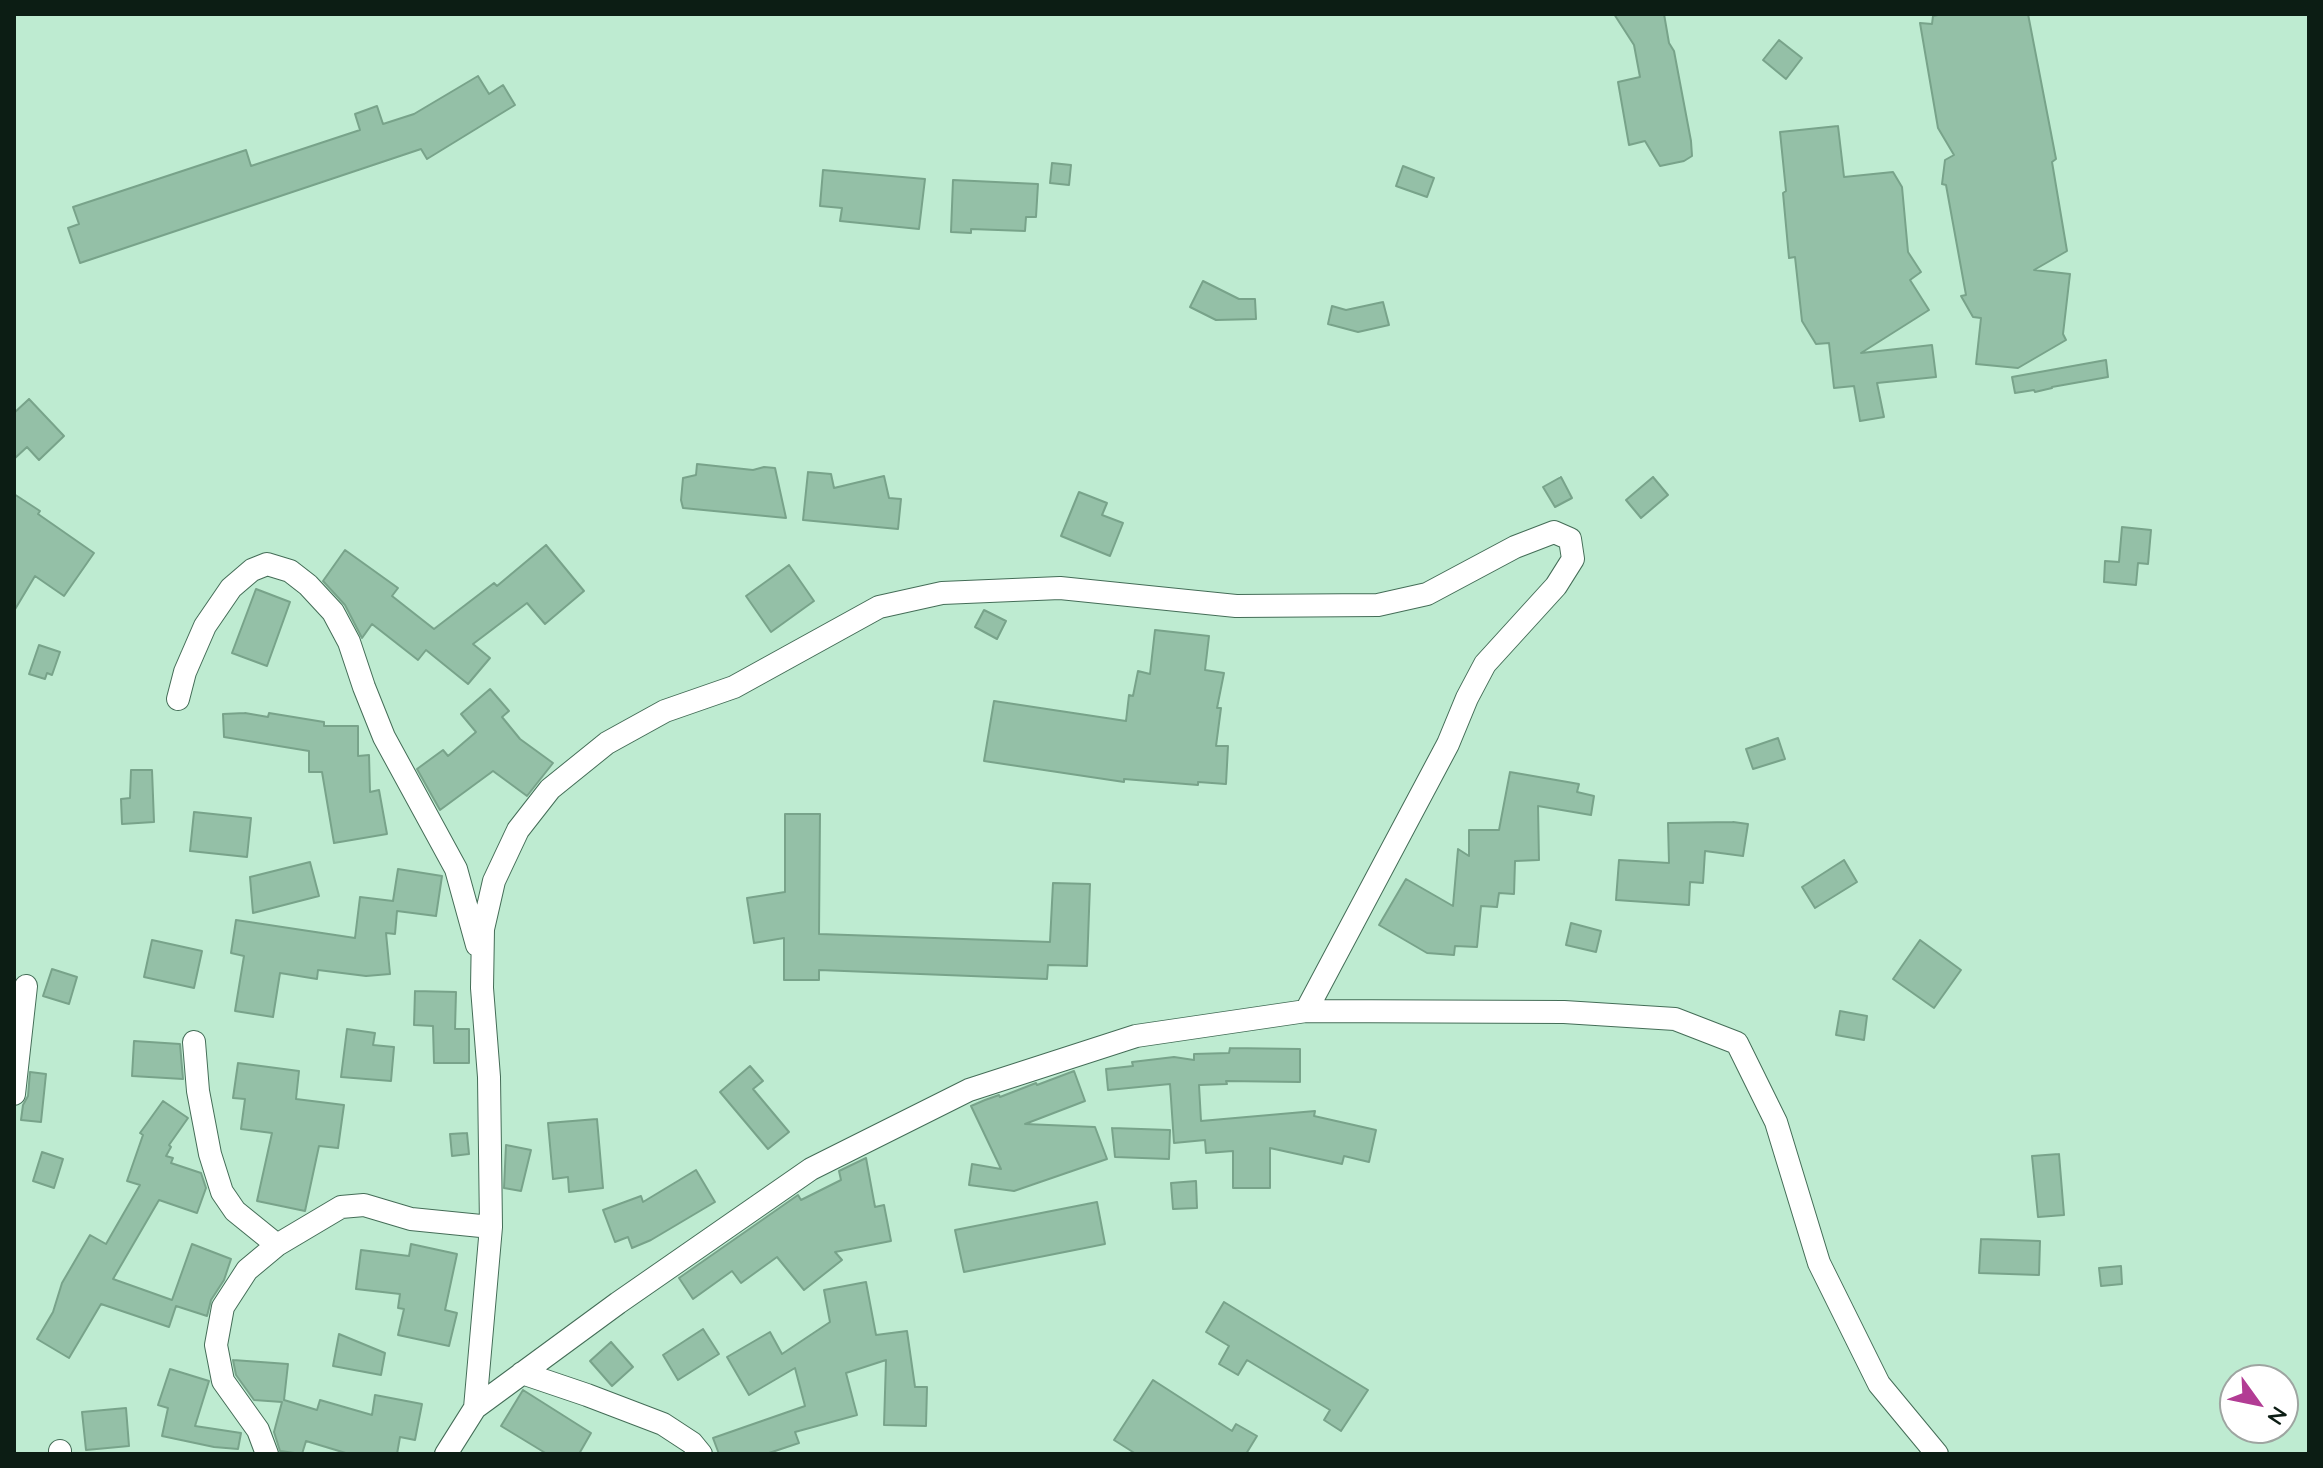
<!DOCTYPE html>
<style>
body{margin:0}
#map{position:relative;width:2323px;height:1468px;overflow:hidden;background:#beebd1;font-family:Quicksand,sans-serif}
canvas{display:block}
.frame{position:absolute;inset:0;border:16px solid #0c1d14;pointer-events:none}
.north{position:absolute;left:2219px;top:1364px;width:80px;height:80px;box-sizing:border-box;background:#fff;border:2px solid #9ea5a1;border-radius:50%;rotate:123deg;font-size:22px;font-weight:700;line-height:32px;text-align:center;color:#0c1d14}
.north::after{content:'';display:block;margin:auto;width:28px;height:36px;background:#b23c94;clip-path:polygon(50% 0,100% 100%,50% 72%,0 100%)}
</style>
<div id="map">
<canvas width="2323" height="1468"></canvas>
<div class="frame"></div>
<div class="north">N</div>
</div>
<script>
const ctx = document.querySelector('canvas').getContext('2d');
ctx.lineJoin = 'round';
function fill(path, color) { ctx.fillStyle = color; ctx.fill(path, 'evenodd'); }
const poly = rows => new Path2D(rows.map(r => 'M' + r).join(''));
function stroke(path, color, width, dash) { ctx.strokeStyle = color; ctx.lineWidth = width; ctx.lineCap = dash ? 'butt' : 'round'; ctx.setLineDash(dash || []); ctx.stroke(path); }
const building = poly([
 [1614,14,1664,14,1669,43,1674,51,1691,141,1692,156,1684,161,1660,166,1645,141,1629,145,1618,82,1640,77,1634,45,1614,14],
 [1943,14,2028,14,2056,159,2052,162,2067,251,2034,270,2070,274,2063,334,2066,340,2018,368,1976,364,1981,318,1973,317,1961,296,1966,295,1946,185,1942,184,1945,160,1954,155,1938,128,1920,23,1932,24,1933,16,1943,14],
 [1779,40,1802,58,1786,79,1763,60,1779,40],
 [478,76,489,94,503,85,515,105,427,159,421,149,80,263,68,228,79,224,73,207,246,150,251,166,360,130,355,114,377,106,383,124,414,114,478,76],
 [1838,126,1844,177,1893,172,1902,187,1908,252,1921,272,1910,280,1929,310,1861,353,1932,345,1936,377,1877,383,1884,417,1860,421,1854,386,1834,388,1829,343,1816,344,1802,321,1795,257,1789,258,1783,193,1786,191,1780,132,1838,126],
 [1052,163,1071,165,1069,185,1050,183,1052,163],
 [1403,166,1434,178,1427,197,1396,186,1403,166],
 [823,170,925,179,919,229,840,221,842,208,820,206,823,170],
 [953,180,1038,184,1036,217,1026,217,1025,231,971,229,971,233,951,232,953,180],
 [1203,281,1239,299,1255,299,1256,319,1216,320,1190,307,1203,281],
 [1383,302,1389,325,1358,332,1328,324,1332,306,1346,310,1383,302],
 [2106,360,2108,377,2052,387,2052,388,2035,392,2034,390,2015,393,2012,377,2106,360],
 [29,399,64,436,39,460,27,447,14,459,14,413,29,399],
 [697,464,753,470,764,467,775,468,786,518,683,508,681,500,683,478,696,475,697,464],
 [808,472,831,474,834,488,884,476,889,498,901,499,898,529,803,520,808,472],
 [1561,477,1572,498,1555,507,1543,487,1561,477],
 [1653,477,1668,495,1641,518,1626,500,1653,477],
 [1079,492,1107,503,1102,515,1123,523,1110,556,1061,536,1079,492],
 [14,494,40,511,38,514,94,553,64,596,35,576,14,611,14,494],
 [2122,527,2151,530,2148,564,2138,563,2136,585,2104,582,2105,561,2119,562,2122,527],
 [546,545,584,591,545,624,527,603,473,644,490,658,468,684,426,650,418,660,372,624,362,638,345,605,323,581,345,550,398,588,392,596,434,629,494,583,497,586,546,545],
 [789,565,814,601,771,632,746,596,789,565],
 [256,589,290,602,267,666,232,653,256,589],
 [984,610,1006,621,997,639,975,627,984,610],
 [1155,630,1209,636,1205,670,1224,673,1217,708,1221,708,1216,746,1228,746,1226,784,1198,782,1198,785,1124,779,1124,782,984,761,994,701,1126,721,1129,695,1133,696,1138,671,1150,674,1155,630],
 [39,645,60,652,52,675,47,673,45,679,29,674,39,645],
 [490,689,509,711,502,717,520,739,553,763,527,796,493,771,440,810,417,769,443,750,448,756,476,732,461,714,490,689],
 [245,713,268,717,269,713,324,722,324,726,358,726,358,756,369,755,370,792,379,790,387,834,334,843,322,772,309,772,309,751,224,737,223,714,245,713],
 [1778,738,1785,759,1753,769,1746,749,1778,738],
 [131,770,152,770,154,822,122,824,121,799,130,798,131,770],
 [1510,772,1579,784,1577,792,1594,796,1591,815,1538,806,1539,860,1515,861,1514,894,1499,893,1497,907,1481,906,1477,947,1455,946,1454,955,1427,953,1379,925,1406,879,1453,906,1458,849,1469,856,1469,830,1499,830,1510,772],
 [194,812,251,818,247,857,190,851,194,812],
 [785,814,820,814,819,934,1050,942,1053,883,1090,884,1087,966,1048,965,1047,979,819,970,819,980,784,980,784,938,754,943,747,898,785,892,785,814],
 [1733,822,1748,824,1743,856,1705,851,1703,883,1690,882,1689,905,1616,900,1619,860,1669,863,1668,823,1733,822],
 [1844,860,1857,882,1815,908,1802,887,1844,860],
 [310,862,319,896,253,913,250,877,310,862],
 [398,869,442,876,436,916,397,911,395,934,386,933,390,974,366,976,318,970,317,979,280,973,273,1017,235,1011,244,956,231,953,236,920,355,938,360,897,393,901,398,869],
 [1571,923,1601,931,1596,952,1566,945,1571,923],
 [152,940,202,951,194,988,144,977,152,940],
 [1920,940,1961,970,1934,1008,1893,979,1920,940],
 [52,969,77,977,69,1004,43,996,52,969],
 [415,991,456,992,455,1029,469,1029,469,1063,434,1063,433,1026,414,1025,415,991],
 [1840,1011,1867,1016,1864,1040,1836,1035,1840,1011],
 [347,1029,375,1033,373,1045,394,1047,391,1081,341,1077,347,1029],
 [134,1041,180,1044,183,1079,132,1076,134,1041],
 [1230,1048,1300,1049,1300,1082,1226,1081,1227,1084,1199,1085,1201,1121,1315,1111,1314,1116,1376,1130,1369,1162,1344,1156,1342,1164,1270,1148,1270,1188,1233,1188,1233,1151,1206,1153,1205,1140,1174,1143,1170,1084,1108,1090,1106,1069,1133,1066,1132,1062,1174,1057,1194,1060,1194,1054,1229,1053,1230,1048],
 [238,1063,299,1071,296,1099,344,1105,338,1148,319,1146,305,1211,257,1201,272,1133,241,1129,245,1099,233,1098,238,1063],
 [750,1066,763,1081,753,1089,789,1132,768,1149,720,1092,750,1066],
 [1074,1071,1085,1101,1025,1124,1095,1127,1107,1159,1014,1191,969,1185,972,1164,1001,1169,971,1106,985,1100,999,1095,1000,1097,1036,1083,1037,1085,1074,1071],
 [30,1072,46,1074,41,1122,21,1120,23,1105,28,1096,30,1072],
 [163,1101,188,1118,169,1145,171,1147,166,1156,173,1158,171,1163,201,1173,206,1188,197,1213,159,1200,113,1279,172,1300,192,1244,231,1259,224,1280,211,1300,207,1316,176,1306,169,1327,101,1304,69,1358,37,1339,53,1312,62,1283,90,1235,106,1244,140,1185,127,1181,143,1135,140,1133,163,1101],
 [597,1119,603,1188,569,1192,568,1177,553,1179,548,1123,597,1119],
 [1112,1128,1170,1130,1169,1159,1115,1157,1112,1128],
 [467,1133,469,1154,452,1156,450,1134,467,1133],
 [506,1145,531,1150,521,1191,504,1188,506,1145],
 [42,1152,63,1159,54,1188,33,1181,42,1152],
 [2059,1154,2064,1215,2038,1217,2032,1156,2059,1154],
 [866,1158,875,1207,884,1205,891,1241,835,1252,842,1260,804,1290,777,1257,741,1283,732,1271,693,1299,679,1278,798,1195,801,1200,841,1180,839,1171,866,1158],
 [696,1170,715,1202,651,1240,632,1248,628,1237,615,1242,603,1210,641,1196,643,1202,696,1170],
 [1196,1181,1197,1208,1173,1209,1171,1183,1196,1181],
 [1097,1202,1105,1244,964,1272,955,1230,1097,1202],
 [1981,1239,2040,1241,2039,1275,1979,1273,1981,1239],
 [411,1244,457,1254,445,1310,457,1313,449,1346,398,1335,404,1309,398,1308,400,1294,356,1289,361,1250,409,1256,411,1244],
 [2121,1266,2122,1284,2101,1286,2099,1268,2121,1266],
 [866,1282,876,1335,907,1331,915,1387,927,1387,926,1426,884,1425,886,1360,846,1373,857,1415,795,1432,799,1443,766,1454,719,1454,713,1438,805,1406,795,1368,749,1395,727,1357,770,1332,782,1354,830,1322,824,1290,866,1282],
 [1224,1302,1368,1390,1341,1431,1324,1420,1330,1410,1247,1360,1238,1375,1219,1364,1229,1346,1206,1332,1224,1302],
 [703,1329,719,1354,678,1380,663,1355,703,1329],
 [339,1334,385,1353,381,1375,333,1366,339,1334],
 [611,1342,633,1367,612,1386,590,1361,611,1342],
 [233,1360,288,1364,284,1400,317,1410,320,1400,372,1415,375,1395,422,1404,415,1440,400,1437,397,1454,349,1454,306,1441,302,1454,280,1451,274,1432,282,1402,254,1400,236,1375,233,1360],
 [170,1369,209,1381,195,1426,241,1433,238,1449,214,1447,162,1436,168,1408,158,1405,170,1369],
 [1153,1380,1232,1431,1236,1424,1257,1436,1246,1454,1136,1454,1114,1440,1153,1380],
 [523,1390,591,1433,579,1454,547,1454,501,1426,523,1390],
 [126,1408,129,1446,86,1450,82,1412,126,1408]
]);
const minor = poly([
 [178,699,185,672,205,626,231,588,252,570,267,564,290,571,308,585,333,612,349,642,364,687,384,737,456,869,477,945],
 [194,1042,198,1091,210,1154,222,1192,235,1211,277,1245],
 [14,1094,26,986],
 [522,1373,587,1395,663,1424,692,1443,701,1454],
 [475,1408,491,1227,489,1077,482,988,483,929,494,881,518,830,550,789,607,743,665,711,734,687,879,607,942,593,1060,588,1236,606,1378,605,1427,594,1515,547,1554,532,1570,539,1573,559,1556,586,1485,664,1467,698,1448,744,1306,1011],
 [60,1454,60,1451],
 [267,1454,258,1430,223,1381,216,1345,223,1307,247,1270,277,1245,341,1207,364,1205,411,1219,491,1227],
 [446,1454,475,1408,618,1303,811,1169,969,1090,1136,1036,1306,1011,1564,1012,1675,1019,1737,1043,1776,1122,1819,1263,1879,1384,1937,1454]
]);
fill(building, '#94c0a7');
stroke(building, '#78a38a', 2);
stroke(minor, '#446d57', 24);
stroke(minor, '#fff', 22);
</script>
